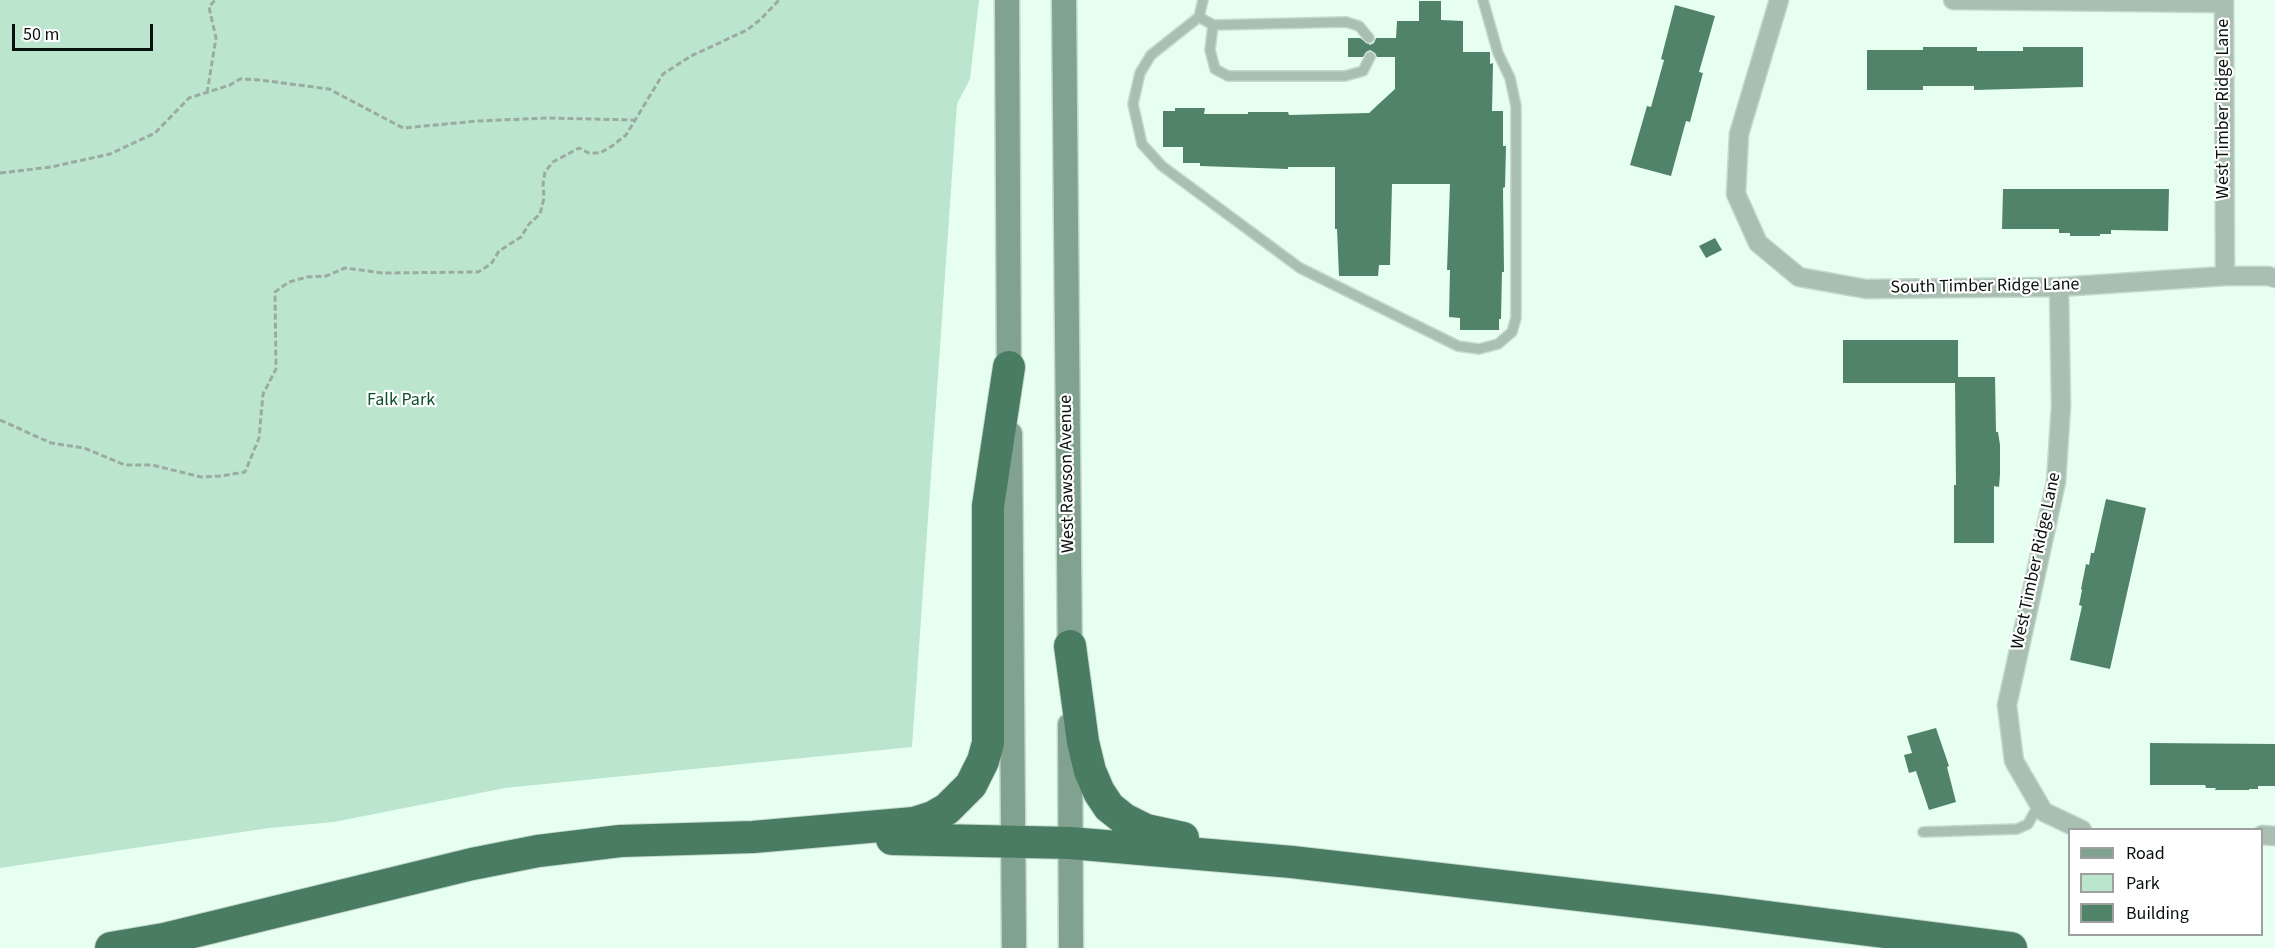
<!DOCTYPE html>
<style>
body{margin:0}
#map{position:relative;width:2275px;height:948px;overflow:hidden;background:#e7fff1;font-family:"Source Sans 3",sans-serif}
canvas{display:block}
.legend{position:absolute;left:2068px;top:828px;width:195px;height:108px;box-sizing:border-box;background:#fff;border:2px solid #9da09e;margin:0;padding:8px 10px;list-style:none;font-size:18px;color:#09110d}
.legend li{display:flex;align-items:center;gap:12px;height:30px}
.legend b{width:30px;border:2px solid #9da09e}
.scale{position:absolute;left:12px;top:24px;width:141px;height:27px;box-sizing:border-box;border:3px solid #09110d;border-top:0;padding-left:8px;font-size:18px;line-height:21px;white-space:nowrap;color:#09110d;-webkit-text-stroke:4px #fff;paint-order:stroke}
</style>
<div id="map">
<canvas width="2275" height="948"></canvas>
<ul class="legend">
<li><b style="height:8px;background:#80a28f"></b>Road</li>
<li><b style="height:16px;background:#bce5ce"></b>Park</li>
<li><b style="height:16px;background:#508368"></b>Building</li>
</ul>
<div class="scale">50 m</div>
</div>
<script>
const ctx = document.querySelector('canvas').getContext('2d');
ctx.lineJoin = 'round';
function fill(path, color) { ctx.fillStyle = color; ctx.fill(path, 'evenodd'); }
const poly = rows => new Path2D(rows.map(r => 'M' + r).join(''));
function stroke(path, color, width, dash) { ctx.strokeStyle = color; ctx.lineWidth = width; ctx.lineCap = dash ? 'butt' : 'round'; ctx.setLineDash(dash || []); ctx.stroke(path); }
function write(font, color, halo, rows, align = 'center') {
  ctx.font = font + ' "Source Sans 3",sans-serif'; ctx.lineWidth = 4.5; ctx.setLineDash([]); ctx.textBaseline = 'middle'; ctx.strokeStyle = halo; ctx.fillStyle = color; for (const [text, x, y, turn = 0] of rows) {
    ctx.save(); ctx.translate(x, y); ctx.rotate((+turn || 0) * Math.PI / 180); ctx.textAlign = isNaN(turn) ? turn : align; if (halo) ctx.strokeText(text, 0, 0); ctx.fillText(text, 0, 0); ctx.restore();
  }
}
const green = poly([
 [0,0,979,0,970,79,957,104,912,747,505,788,334,822,269,828,0,868]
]);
const building = poly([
 [1419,1,1441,1,1441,20,1463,21,1463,52,1490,52,1490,64,1493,63,1492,111,1503,111,1503,146,1506,146,1505,187,1503,188,1504,272,1502,272,1501,319,1499,319,1499,330,1460,330,1460,318,1449,317,1450,270,1447,270,1450,184,1392,184,1390,265,1379,265,1378,276,1339,276,1337,229,1335,229,1335,167,1288,167,1288,169,1200,166,1200,163,1183,163,1183,147,1163,147,1163,111,1175,111,1175,108,1205,108,1204,114,1248,114,1248,112,1288,112,1289,115,1369,113,1395,89,1395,57,1377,57,1375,53,1370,50,1366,52,1363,57,1348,57,1348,38,1360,38,1370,45,1374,43,1376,38,1396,38,1397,21,1419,21],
 [1675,5,1715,16,1699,72,1703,73,1690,122,1686,121,1671,176,1630,165,1647,106,1651,107,1664,60,1661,59],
 [1923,47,1977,47,1977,51,2023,51,2023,47,2083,47,2083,87,1974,90,1974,86,1923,86,1923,90,1867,90,1867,50,1923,50],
 [2003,189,2169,189,2168,231,2111,230,2111,234,2100,234,2100,236,2070,236,2070,233,2059,233,2059,229,2002,229],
 [1715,238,1722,250,1706,258,1699,246],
 [1843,340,1958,340,1958,377,1995,377,1996,432,1998,432,2000,445,2000,474,1999,487,1994,486,1994,543,1954,543,1954,485,1956,485,1955,383,1843,383],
 [2106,499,2146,508,2110,669,2070,660,2082,606,2079,605,2082,590,2081,589,2086,564,2089,565,2091,553,2094,553],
 [1936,728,1949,766,1947,767,1956,802,1929,810,1916,771,1909,773,1904,755,1912,753,1907,736],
 [2150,743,2275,744,2275,786,2258,786,2258,789,2249,789,2249,790,2215,790,2216,788,2206,788,2205,785,2150,785]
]);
const path = poly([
 [207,93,216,38,209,7,215,0],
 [0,173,51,167,110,154,155,133,189,98,230,85,240,79,260,80,329,89,403,128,478,121,547,118,635,120],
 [0,420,51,443,84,448,125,465,152,465,201,477,220,476,245,472,259,438,263,394,276,369,275,292,289,282,307,277,326,276,345,268,383,273,478,272,491,264,499,251,521,237,529,224,540,214,544,198,543,184,545,172,553,162,579,148,589,153,600,153,612,146,626,135,663,74,691,56,747,30,761,19,779,0]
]);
const lane = poly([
 [1203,0,1199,17,1151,55,1140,73,1133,104,1142,144,1162,166,1300,268,1458,346,1479,349,1498,344,1512,332,1516,318,1516,106,1510,78,1498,53,1483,0],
 [1199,17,1213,25,1346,22,1359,26,1369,38],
 [1213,25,1210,50,1215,69,1228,76,1345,76,1363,71,1370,57],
 [1923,832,2017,829,2028,824,2039,804]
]);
const street = poly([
 [1779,0,1739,134,1736,194,1758,243,1799,277,1866,289,2059,287,2225,276,2268,276,2275,278],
 [1953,0,2224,3],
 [2224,0,2225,276],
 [2059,287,2061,406,2056,482,2007,705,2014,761,2039,804,2044,812,2082,830],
 [2262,835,2275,836]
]);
const secondary = poly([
 [1007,0,1009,385],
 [1064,0,1070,664],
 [1010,434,1014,948],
 [1070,725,1071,948]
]);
const highway = poly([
 [1070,646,1083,742,1090,771,1099,792,1109,807,1124,819,1146,830,1183,838],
 [892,839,1070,843,1292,862,1719,911,2011,948],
 [111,948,164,939,472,864,538,851,620,841,753,837,914,823,933,817,947,809,971,785,983,761,988,743,988,506,1009,367]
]);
const streetNames = [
 ["West Timber Ridge Lane",2224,109,-90],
 ["South Timber Ridge Lane",1985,287,-1],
 ["West Rawson Avenue",1068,474,-91],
 ["West Timber Ridge Lane",2037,561,-78]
];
const parkNames = [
 ["Falk Park",401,401]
];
fill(green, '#bce5ce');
fill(building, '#508368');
stroke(lane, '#c3d9cd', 12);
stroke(street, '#c3d9cd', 21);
stroke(secondary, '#c3d9cd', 27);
stroke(highway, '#c3d9cd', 34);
stroke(path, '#9aaca1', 3, [6, 3]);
stroke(lane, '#a8bfb1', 9);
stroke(street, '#a8bfb1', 18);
stroke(secondary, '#80a28f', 24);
stroke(highway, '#497c61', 32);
write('18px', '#09110d', '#fff', streetNames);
write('18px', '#0a4d31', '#fff', parkNames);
</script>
